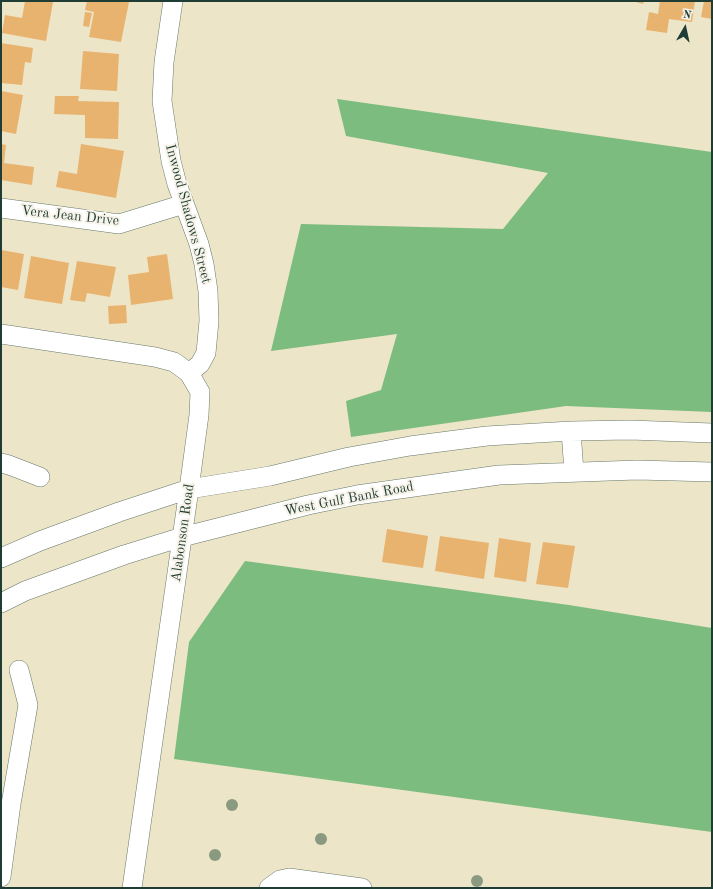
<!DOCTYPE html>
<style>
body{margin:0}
#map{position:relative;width:713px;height:889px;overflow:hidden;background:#ede5c8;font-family:"Old Standard TT",serif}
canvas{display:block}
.frame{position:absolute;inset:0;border:2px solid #1f3d34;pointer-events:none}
.north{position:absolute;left:665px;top:8px;width:40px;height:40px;-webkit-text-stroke:3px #f7f3e8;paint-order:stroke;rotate:9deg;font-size:11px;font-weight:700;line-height:16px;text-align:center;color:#1f3d34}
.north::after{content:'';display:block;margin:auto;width:14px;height:18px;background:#1f3d34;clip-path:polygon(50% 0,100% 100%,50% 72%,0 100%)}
</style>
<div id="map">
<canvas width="713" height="889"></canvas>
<div class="frame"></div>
<div class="north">N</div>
</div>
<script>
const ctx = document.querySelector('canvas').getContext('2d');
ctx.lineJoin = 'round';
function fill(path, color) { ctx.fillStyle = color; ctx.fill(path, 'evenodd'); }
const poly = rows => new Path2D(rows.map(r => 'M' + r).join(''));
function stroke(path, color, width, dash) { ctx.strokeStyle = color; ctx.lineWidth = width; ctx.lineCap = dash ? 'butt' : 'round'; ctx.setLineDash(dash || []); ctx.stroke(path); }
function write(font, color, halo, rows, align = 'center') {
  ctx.font = font + ' "Old Standard TT",serif'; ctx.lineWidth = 4; ctx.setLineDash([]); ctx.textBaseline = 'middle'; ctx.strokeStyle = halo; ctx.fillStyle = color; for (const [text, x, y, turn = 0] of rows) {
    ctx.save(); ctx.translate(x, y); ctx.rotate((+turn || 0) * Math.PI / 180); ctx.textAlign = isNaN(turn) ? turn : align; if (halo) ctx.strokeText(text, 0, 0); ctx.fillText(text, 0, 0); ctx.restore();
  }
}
const forest = poly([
 [337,99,712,152,712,412,566,406,351,437,346,401,381,390,397,334,271,351,301,224,503,229,548,173,346,136],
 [245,561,569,605,712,628,712,832,174,759,189,642]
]);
const building = poly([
 [25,1,53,2,46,41,2,33,5,15,22,18],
 [87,1,121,1,129,2,121,42,89,37,94,12,85,10],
 [632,1,644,1,643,4],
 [660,1,695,1,692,22,669,19,667,33,646,30,649,12,658,14],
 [704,1,712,1,712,19,701,17],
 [85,12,92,13,89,27,83,26],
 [1,43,33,48,31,63,25,62,22,85,1,83],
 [83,51,119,54,117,91,80,89],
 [1,91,23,95,16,134,1,131],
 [55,96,79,96,78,101,119,102,118,139,85,138,85,115,54,114],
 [1,144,6,145,4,163,34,167,32,185,1,180],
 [81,144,124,151,116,198,56,187,59,171,77,174],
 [1,250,24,254,18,290,1,287,2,278,1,278],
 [167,254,173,299,131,305,128,275,149,272,147,257],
 [31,256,69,263,62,304,24,298],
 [77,261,116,267,110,297,87,293,85,302,70,300],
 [126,305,127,323,109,324,108,306],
 [387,529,428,536,423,568,382,562],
 [440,536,489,543,484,579,435,571],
 [499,538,531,543,526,582,494,577],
 [543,542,575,546,568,588,536,584]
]);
const minor = poly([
 [173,1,164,62,162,101,171,161,177,184,199,244,204,264,208,291,209,321,206,353,200,364,189,373],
 [1,208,119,224,184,204],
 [1,334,155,357,174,362,189,373,200,392,199,415,189,489,132,888],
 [571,431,574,472],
 [1,463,9,465,40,477],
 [1,558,40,541,119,512,189,489,270,476,349,457,410,446,487,436,571,431,630,430,712,433],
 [1,603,25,591,124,555,182,537,308,505,357,495,499,475,637,470,712,472],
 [1,877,11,804,28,705,19,670],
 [269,888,280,880,289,878,362,888]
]);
const trees = [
 [232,805],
 [321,839],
 [215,855],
 [477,881]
];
const streetNames = [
 ["Inwood Shadows Street",188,214,75],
 ["Vera Jean Drive",70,216,6],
 ["West Gulf Bank Road",349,499,-11],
 ["Alabonson Road",183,533,-82]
];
fill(forest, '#7cbc7e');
fill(building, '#e8b36f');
stroke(minor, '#677868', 20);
stroke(minor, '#fff', 19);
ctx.fillStyle = '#899a81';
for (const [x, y] of trees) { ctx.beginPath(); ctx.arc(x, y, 6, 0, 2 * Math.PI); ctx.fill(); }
write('14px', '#1f3d34', '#f7f3e8', streetNames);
</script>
